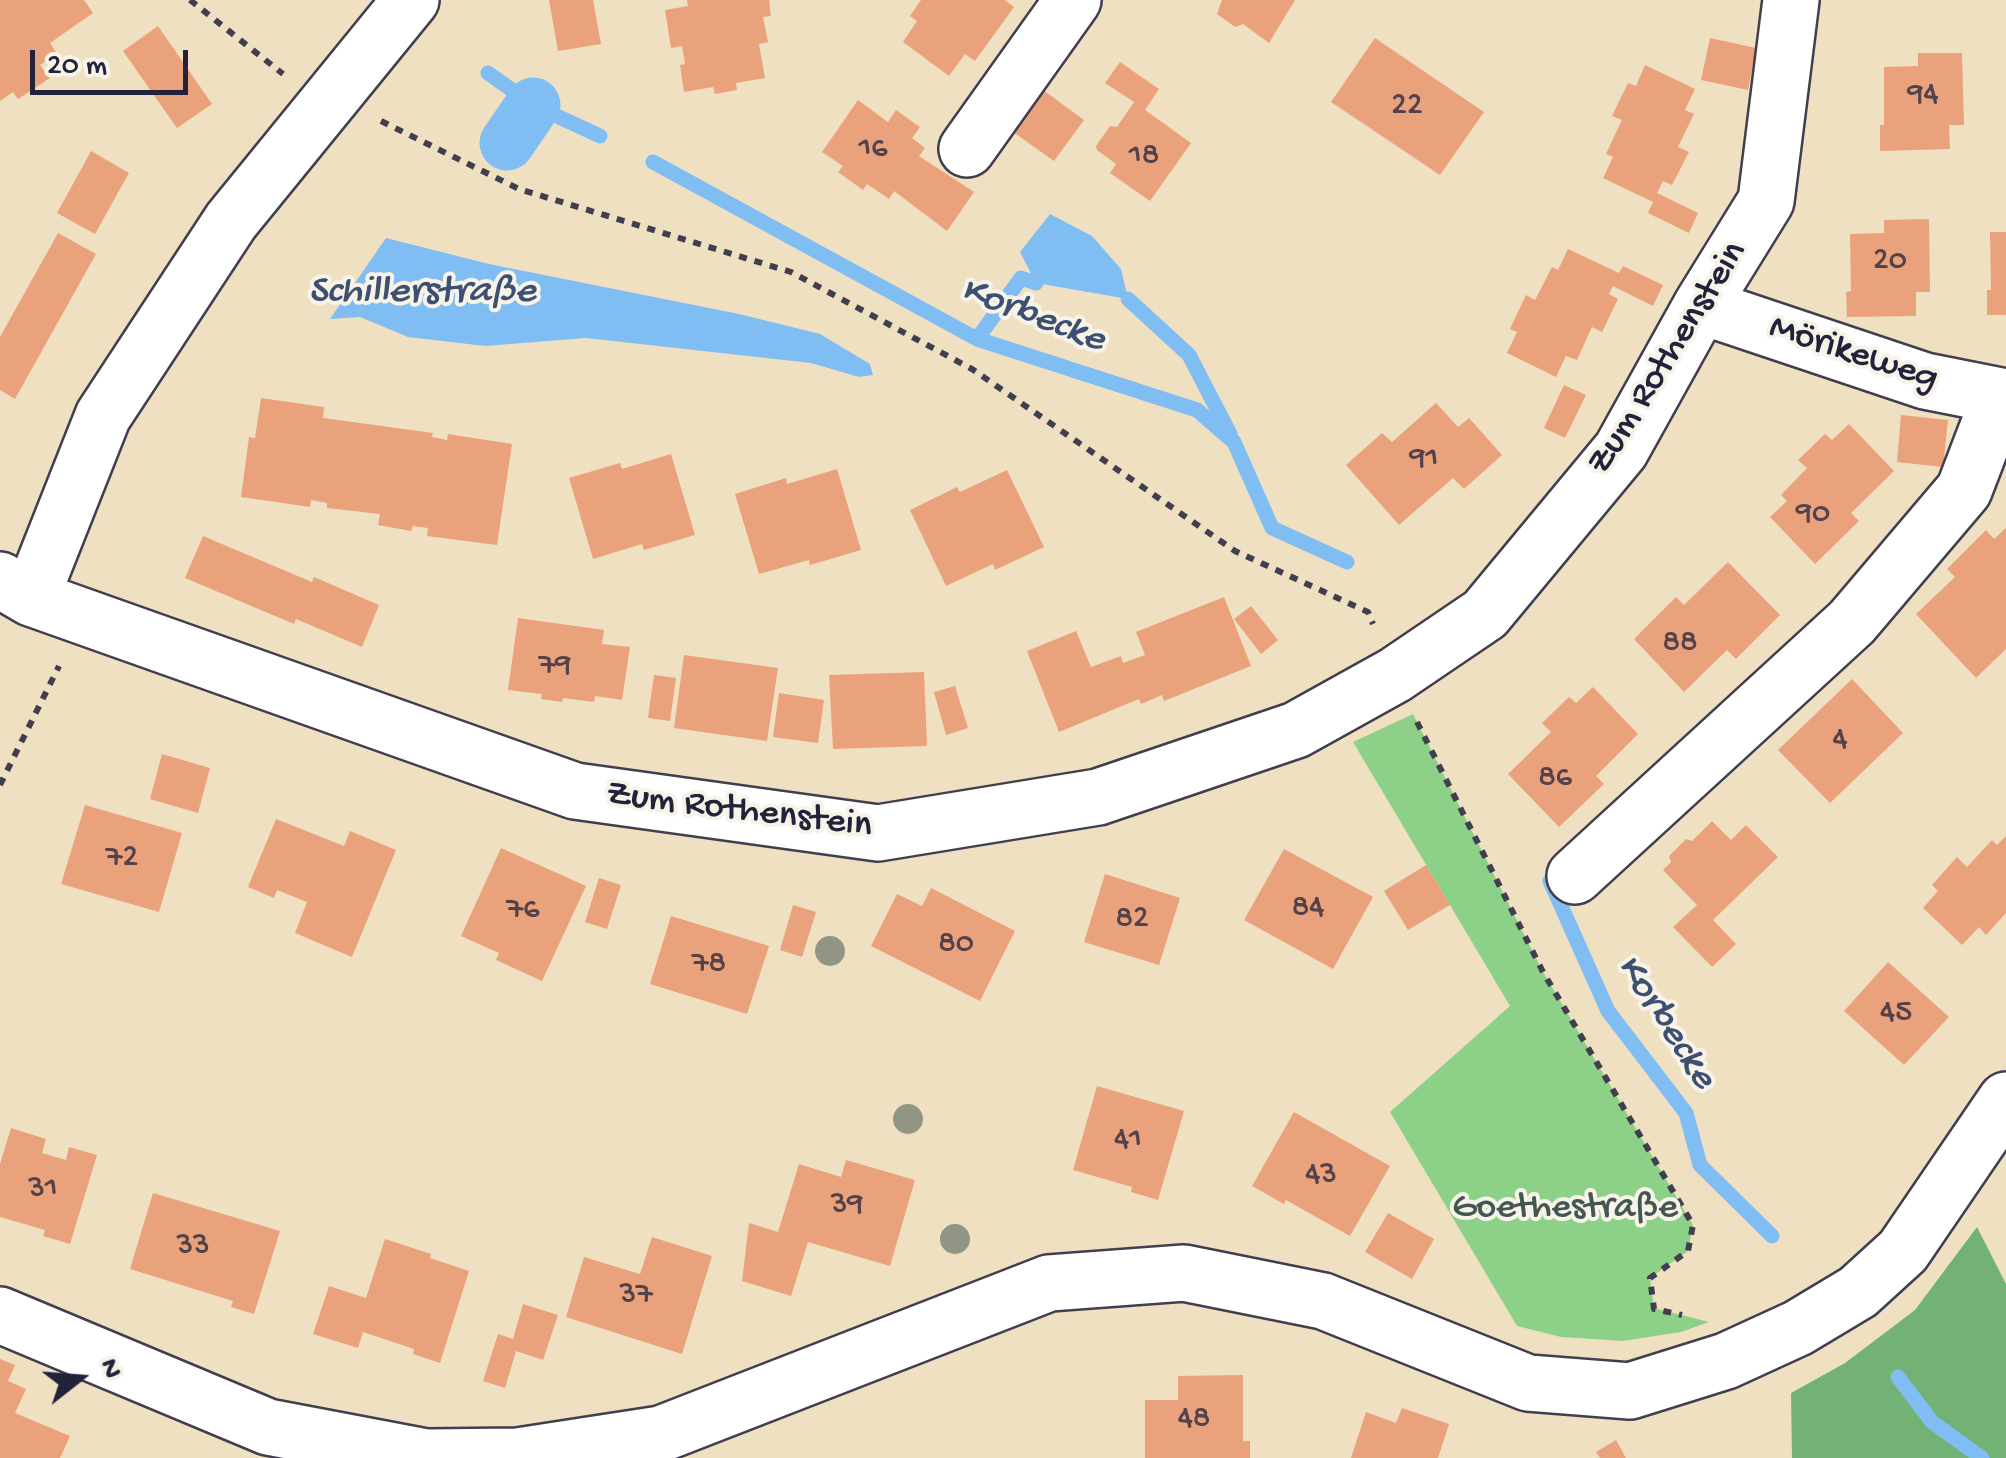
<!DOCTYPE html>
<meta charset="utf-8">
<style>
body{margin:0}
#map{position:relative;width:2006px;height:1458px;overflow:hidden;background:#f0e0c2;font-family:"Gochi Hand",sans-serif}
canvas{display:block}
.north{position:absolute;left:30px;top:1328px;width:100px;height:100px;-webkit-text-stroke:8px #f7f3e8;paint-order:stroke;rotate:73deg;font-size:28px;font-weight:700;line-height:40px;text-align:center;color:#22223b}
.north::after{content:'';display:block;margin:auto;width:35px;height:45px;background:#22223b;clip-path:polygon(50% 0,100% 100%,50% 72%,0 100%)}
.scale{position:absolute;left:30px;top:50px;width:158px;height:45px;box-sizing:border-box;border:5px solid #22223b;border-top:0;padding-left:12px;font-size:30px;line-height:35px;white-space:nowrap;color:#22223b;-webkit-text-stroke:8px #f7f3e8;paint-order:stroke}
</style>
<div id="map">
<canvas width="2006" height="1458"></canvas>
<div class="north">N</div>
<div class="scale">20 m</div>
</div>
<script>
const ctx = document.querySelector('canvas').getContext('2d');
ctx.lineJoin = 'round';
function fill(path, color) { ctx.fillStyle = color; ctx.fill(path, 'evenodd'); }
const poly = rows => new Path2D(rows.map(r => 'M' + r).join(''));
function stroke(path, color, width, dash) { ctx.strokeStyle = color; ctx.lineWidth = width; ctx.lineCap = dash ? 'butt' : 'round'; ctx.setLineDash(dash || []); ctx.stroke(path); }
function write(font, color, halo, rows, align = 'center') {
  ctx.font = font + ' "Gochi Hand",sans-serif'; ctx.lineWidth = 8; ctx.setLineDash([]); ctx.textBaseline = 'middle'; ctx.strokeStyle = halo; ctx.fillStyle = color; for (const [text, x, y, turn = 0] of rows) {
    ctx.save(); ctx.translate(x, y); ctx.rotate((+turn || 0) * Math.PI / 180); ctx.textAlign = isNaN(turn) ? turn : align; if (halo) ctx.strokeText(text, 0, 0); ctx.fillText(text, 0, 0); ctx.restore();
  }
}
const green = poly([
 [1413,714,1543,972,1693,1225,1688,1251,1650,1278,1654,1308,1709,1322,1681,1332,1623,1341,1561,1337,1517,1326,1390,1112,1510,1006,1353,742]
]);
const forest = poly([
 [1977,1227,2006,1284,2006,1458,1792,1458,1791,1393,1845,1363,1915,1310]
]);
const water = poly([
 [1050,214,1092,236,1121,269,1128,299,1036,283,1020,252],
 [386,238,489,264,739,314,820,334,870,364,873,375,859,377,811,363,586,338,485,346,408,337,360,317,330,319]
]);
const stream = poly([
 [488,73,533,105,600,136],
 [653,162,977,339,1197,410,1234,442,1272,528,1347,562],
 [1128,299,1189,355,1230,434],
 [977,339,1021,278,1036,283],
 [1550,881,1608,1011,1686,1113,1700,1165,1772,1236],
 [1898,1377,1932,1422,1982,1458]
]);
const canal = poly([
 [507,143,533,105]
]);
const building = poly([
 [0,0,84,0,93,13,50,43,57,54,40,65,50,78,18,99,13,92,0,101],
 [549,0,593,0,601,44,558,51],
 [687,0,769,0,771,16,763,17,768,42,759,44,765,78,736,83,737,90,715,94,713,87,684,92,680,65,685,64,682,46,671,48,665,10,688,6],
 [921,0,1005,0,1014,7,975,61,965,54,949,76,903,42,917,21,910,16],
 [1222,0,1295,0,1269,43,1243,24,1235,27,1217,14],
 [158,26,212,104,177,128,123,51],
 [1375,38,1484,112,1440,175,1331,102],
 [1710,38,1756,48,1748,90,1701,80],
 [1918,53,1962,53,1964,125,1949,125,1950,149,1880,151,1880,125,1884,125,1884,67,1918,66],
 [1120,62,1159,89,1145,110,1191,143,1150,201,1110,173,1116,164,1097,150,1096,146,1110,126,1117,127,1134,102,1105,83],
 [1645,65,1695,89,1685,110,1694,114,1678,147,1689,152,1672,185,1663,181,1657,193,1698,213,1689,233,1648,213,1653,202,1603,178,1613,157,1606,154,1622,120,1612,116,1628,83,1636,86],
 [1043,90,1084,120,1054,161,1013,132],
 [858,100,888,122,896,110,920,127,912,138,925,148,919,156,974,192,947,231,894,191,889,199,867,184,863,190,838,172,843,166,822,152],
 [91,151,129,173,95,234,57,213],
 [1929,219,1930,292,1916,292,1916,316,1847,317,1846,292,1851,291,1850,234,1884,233,1884,220],
 [1990,232,2006,232,2006,315,1987,315,1987,290,1991,290],
 [58,233,96,254,15,399,0,390,0,337],
 [1568,249,1619,273,1623,266,1663,285,1653,306,1613,286,1609,294,1618,299,1602,332,1592,327,1577,360,1566,356,1556,377,1507,353,1517,332,1510,329,1526,295,1535,300,1552,267,1558,270],
 [1564,385,1586,395,1565,438,1544,428],
 [261,398,324,407,323,418,433,433,432,437,447,440,448,434,512,444,497,545,427,536,428,528,413,526,411,531,378,525,380,514,327,508,327,503,311,500,310,507,241,497,249,437,255,438],
 [1436,403,1458,427,1469,418,1502,455,1464,489,1453,478,1399,525,1346,465,1382,433,1392,442],
 [1901,415,1948,420,1943,467,1897,462],
 [1849,424,1894,471,1851,513,1859,521,1815,564,1770,517,1787,501,1781,495,1807,468,1798,460,1825,434,1832,440],
 [671,454,695,535,644,550,642,544,593,559,569,478,620,463,622,469],
 [837,469,861,550,810,565,809,560,759,574,735,494,786,478,787,484],
 [1007,470,1044,547,995,570,993,564,946,586,910,510,957,487,960,492],
 [2006,528,2006,649,1976,678,1916,614,1955,577,1947,569,1986,530,1994,539],
 [203,536,312,582,314,577,379,605,362,647,296,619,294,624,185,578],
 [1728,562,1780,615,1736,659,1727,650,1684,692,1634,639,1676,597,1684,605],
 [1224,597,1251,666,1164,701,1162,695,1141,704,1139,699,1059,732,1027,651,1076,631,1091,667,1121,656,1123,663,1145,655,1136,632],
 [1251,606,1278,640,1261,654,1234,619],
 [518,618,604,630,602,644,630,647,622,700,595,696,594,702,563,698,562,702,541,699,542,694,508,690],
 [684,655,778,668,767,741,674,728],
 [924,672,927,746,833,749,829,675],
 [654,675,676,678,670,721,648,718],
 [1852,679,1903,733,1830,803,1778,750],
 [955,686,968,728,946,735,934,692],
 [1593,687,1638,734,1596,776,1604,784,1559,827,1508,774,1551,732,1542,723,1569,697,1576,703],
 [779,693,824,700,818,743,773,737],
 [162,754,210,768,198,813,150,799],
 [85,805,182,833,159,912,61,884],
 [276,819,344,846,350,831,396,850,352,957,295,933,307,902,277,890,274,898,248,887],
 [1712,821,1731,840,1746,825,1778,857,1713,920,1736,944,1712,967,1673,927,1697,905,1663,870,1671,862,1669,856,1686,839,1692,841],
 [2006,836,2006,913,1986,935,1979,927,1962,945,1923,908,1938,891,1932,885,1957,857,1967,867,1992,840,1997,845],
 [501,848,586,886,542,981,496,960,499,953,461,936],
 [1284,849,1373,897,1333,969,1244,920],
 [1426,865,1450,905,1408,930,1384,891],
 [1105,874,1180,898,1159,965,1084,942],
 [599,878,621,885,607,929,585,922],
 [931,888,1015,931,980,1001,871,946,897,894,922,906],
 [793,905,816,912,802,957,780,950],
 [671,916,769,946,747,1014,650,984],
 [1888,962,1949,1017,1904,1065,1844,1011],
 [1097,1086,1184,1111,1158,1200,1131,1192,1132,1187,1073,1170],
 [1294,1112,1390,1166,1350,1236,1286,1200,1284,1204,1252,1186],
 [11,1128,46,1139,42,1153,66,1160,69,1147,97,1155,70,1244,43,1236,45,1230,0,1217,0,1164],
 [846,1160,915,1180,890,1266,808,1242,791,1296,742,1281,749,1223,778,1232,799,1164,841,1177],
 [153,1193,280,1231,254,1314,231,1307,233,1301,130,1269],
 [1388,1213,1434,1239,1412,1279,1365,1252],
 [652,1237,712,1256,682,1354,566,1317,584,1257,640,1274],
 [385,1239,431,1254,430,1258,469,1271,440,1363,413,1354,414,1349,363,1332,358,1348,313,1334,329,1286,366,1298],
 [523,1304,558,1315,543,1360,516,1351,505,1388,483,1381,498,1334,513,1339],
 [0,1359,15,1365,8,1381,26,1389,15,1413,70,1436,60,1458,0,1458],
 [1243,1375,1243,1441,1250,1441,1250,1458,1145,1458,1145,1400,1178,1400,1178,1376],
 [1402,1408,1449,1424,1438,1458,1351,1458,1366,1412,1396,1423],
 [1616,1440,1626,1458,1600,1458,1596,1452]
]);
const path = poly([
 [190,0,283,74],
 [381,121,519,189,791,272,972,369,1235,551,1368,612,1373,624],
 [1417,722,1543,972,1693,1225,1688,1251,1650,1278,1654,1309,1682,1315],
 [0,785,59,666]
]);
const minor = poly([
 [967,149,1073,0],
 [1701,306,1925,381,2006,397],
 [0,580,31,598,575,791,878,833,1098,797,1296,730,1395,675,1485,614,1621,450,1701,306,1766,201,1791,0],
 [31,598,103,416,231,221,411,0],
 [1575,876,1852,622,1964,490,2000,396],
 [0,1315,268,1427,426,1457,518,1456,661,1434,1049,1283,1184,1273,1323,1301,1528,1383,1630,1391,1726,1361,1798,1328,1858,1292,1903,1251,2006,1100]
]);
const trees = [
 [830,951],
 [908,1119],
 [955,1239]
];
const numberNames = [
 ["94",1923,96],
 ["22",1407,107],
 ["16",873,150],
 ["18",1144,157],
 ["20",1890,262],
 ["91",1424,460],
 ["90",1813,515],
 ["88",1680,644],
 ["79",555,667],
 ["4",1840,741],
 ["86",1555,779],
 ["72",122,859],
 ["84",1308,909],
 ["76",523,911],
 ["82",1132,920],
 ["80",956,945],
 ["78",709,965],
 ["45",1896,1014],
 ["41",1128,1141],
 ["43",1321,1176],
 ["31",43,1190],
 ["39",847,1206],
 ["33",193,1247],
 ["37",636,1296],
 ["48",1194,1420]
];
const streetNames = [
 ["Mörikeweg",1853,355,18],
 ["Zum Rothenstein",1669,359,-58],
 ["Zum Rothenstein",739,812,7]
];
const parkNames = [
 ["Goethestraße",1565,1209]
];
const waterNames = [
 ["Schillerstraße",422,294],
 ["Korbecke",1032,317,21],
 ["Korbecke",1664,1023,57]
];
fill(green, '#8dd189');
fill(forest, '#72b375');
fill(water, '#80bdf3');
stroke(stream, '#80bdf3', 15);
stroke(canal, '#80bdf3', 55);
fill(building, '#e9a27b');
stroke(minor, '#413e4f', 60);
stroke(path, '#413e4f', 6, [8, 8]);
stroke(minor, '#fff', 55);
ctx.fillStyle = '#909584';
for (const [x, y] of trees) { ctx.beginPath(); ctx.arc(x, y, 15, 0, 2 * Math.PI); ctx.fill(); }
write('32px', '#54424b', null, numberNames);
write('38px', '#22223b', '#f7f3e8', streetNames);
write('38px', '#425752', '#f7f3e8', parkNames);
write('italic 40px', '#3e5072', '#f7f3e8', waterNames);
</script>
